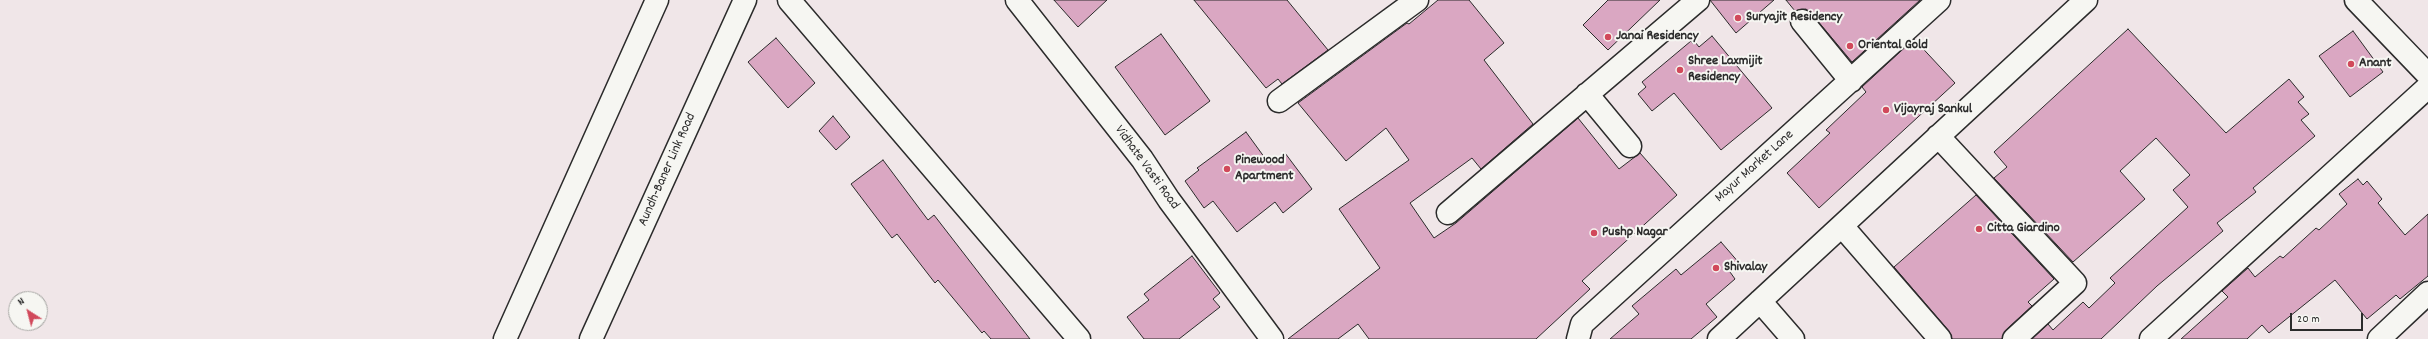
<!DOCTYPE html>
<style>
body{margin:0}
#map{position:relative;width:2428px;height:339px;overflow:hidden;background:#f0e6e8;font-family:Dekko,sans-serif}
canvas{display:block}
.north{position:absolute;left:8px;top:291px;width:40px;height:40px;box-sizing:border-box;background:#f6f6f2;border:1px solid #a5a5a2;border-radius:50%;rotate:324deg;font-size:11px;font-weight:700;line-height:16px;text-align:center;color:#2b2b2b}
.north::after{content:'';display:block;margin:auto;width:14px;height:18px;background:#d1495b;clip-path:polygon(50% 0,100% 100%,50% 72%,0 100%)}
.scale{position:absolute;left:2290px;top:313px;width:73px;height:18px;box-sizing:border-box;border:2px solid #2b2b2b;border-top:0;padding-left:5px;font-size:12px;line-height:14px;white-space:nowrap;color:#2b2b2b;-webkit-text-stroke:3px #f6f6f2;paint-order:stroke}
</style>
<div id="map">
<canvas width="2428" height="339"></canvas>
<div class="north">N</div>
<div class="scale">20 m</div>
</div>
<script>
const ctx = document.querySelector('canvas').getContext('2d');
ctx.lineJoin = 'round';
function fill(path, color) { ctx.fillStyle = color; ctx.fill(path, 'evenodd'); }
const poly = rows => new Path2D(rows.map(r => 'M' + r).join(''));
function stroke(path, color, width, dash) { ctx.strokeStyle = color; ctx.lineWidth = width; ctx.lineCap = dash ? 'butt' : 'round'; ctx.setLineDash(dash || []); ctx.stroke(path); }
function write(font, color, halo, rows, align = 'center') {
  ctx.font = font + ' Dekko,sans-serif'; ctx.lineWidth = 4; ctx.setLineDash([]); ctx.textBaseline = 'middle'; ctx.strokeStyle = halo; ctx.fillStyle = color; for (const [text, x, y, turn = 0] of rows) {
    ctx.save(); ctx.translate(x, y); ctx.rotate((+turn || 0) * Math.PI / 180); ctx.textAlign = isNaN(turn) ? turn : align; if (halo) ctx.strokeText(text, 0, 0); ctx.fillText(text, 0, 0); ctx.restore();
  }
}
const building = poly([
 [1054,0,1107,0,1078,27,1054,0],
 [1194,0,1287,0,1328,50,1282,84,1278,79,1266,88,1194,0],
 [1438,0,1469,0,1504,43,1484,60,1533,124,1481,169,1472,158,1410,203,1434,238,1456,223,1578,118,1619,169,1640,153,1677,195,1582,281,1590,289,1536,339,1369,339,1358,324,1338,339,1288,339,1380,268,1339,209,1409,160,1386,128,1346,161,1298,103,1407,23,1409,24,1438,0],
 [1608,0,1660,0,1608,50,1583,25,1608,0],
 [1710,0,1774,0,1736,33,1710,0],
 [1786,0,1920,0,1852,62,1811,13,1806,9,1795,11,1786,0],
 [2128,29,2226,133,2289,79,2304,97,2298,102,2309,114,2301,120,2315,136,2253,188,2256,192,2217,223,2223,231,2157,286,2101,339,2032,339,2048,324,2053,330,2083,302,2089,308,2115,283,2110,278,2188,207,2173,190,2190,175,2156,138,2120,171,2145,199,2073,262,1994,178,2007,167,1994,152,2128,29],
 [2353,31,2383,72,2350,97,2319,56,2353,31],
 [1161,34,1210,101,1165,135,1115,67,1161,34],
 [1712,36,1772,108,1721,150,1674,93,1652,111,1638,94,1646,87,1642,82,1691,41,1693,44,1695,42,1699,47,1712,36],
 [776,38,815,83,788,108,748,62,776,38],
 [1914,39,1955,83,1819,208,1787,173,1830,133,1826,130,1866,92,1862,87,1914,39],
 [833,116,850,137,836,150,819,131,833,116],
 [1246,132,1270,165,1285,153,1312,189,1283,213,1275,202,1237,232,1213,201,1204,208,1185,181,1199,170,1197,168,1246,132],
 [883,160,928,220,934,215,1030,339,991,339,984,331,982,333,938,280,935,283,897,234,892,238,851,184,883,160],
 [2358,179,2363,185,2367,181,2382,199,2378,203,2405,235,2428,214,2428,276,2400,299,2396,295,2367,319,2335,280,2269,333,2262,325,2247,339,2181,339,2228,297,2222,291,2248,268,2255,277,2280,256,2283,258,2316,228,2319,230,2347,204,2339,194,2358,179],
 [1976,195,2054,279,2028,302,2032,306,2006,330,2002,339,1952,339,1949,331,1894,267,1976,195],
 [1721,242,1740,264,1730,272,1735,279,1706,304,1717,317,1691,339,1610,339,1639,314,1632,306,1676,269,1681,275,1721,242],
 [1192,256,1220,293,1213,299,1220,307,1179,339,1144,339,1127,317,1149,300,1144,294,1192,256]
]);
const minor = poly([
 [789,0,1079,339],
 [1017,0,1142,159,1169,200,1272,339],
 [2356,0,2428,75],
 [1802,21,1851,81],
 [1587,94,1630,146],
 [1279,101,1417,0],
 [1938,136,2075,283,2014,339],
 [1448,213,1698,0],
 [1842,226,1940,339],
 [1760,301,1793,339],
 [1578,339,1582,324,1939,0],
 [1719,339,2086,0],
 [2151,339,2428,87],
 [2379,339,2428,293]
]);
const major = poly([
 [505,339,657,0],
 [591,339,745,0]
]);
const markers = [
 [1738,18,4,"#d1495b"],
 [1608,37,4,"#d1495b"],
 [1850,46,4,"#d1495b"],
 [2351,64,4,"#d1495b"],
 [1680,70,4,"#d1495b"],
 [1886,110,4,"#d1495b"],
 [1227,169,4,"#d1495b"],
 [1979,229,4,"#d1495b"],
 [1594,233,4,"#d1495b"],
 [1716,268,4,"#d1495b"]
];
const poiNames = [
 ["Suryajit Residency",1746,18],
 ["Janai Residency",1616,37],
 ["Oriental Gold",1858,46],
 ["Shree Laxmijit",1688,62],
 ["Residency",1688,78],
 ["Anant",2359,64],
 ["Vijayraj Sankul",1894,110],
 ["Pinewood",1235,161],
 ["Apartment",1235,177],
 ["Citta Giardino",1987,229],
 ["Pushp Nagar",1602,233],
 ["Shivalay",1724,268]
];
const streetNames = [
 ["Mayur Market Lane",1755,167,-42],
 ["Vidhate Vasti Road",1146,168,54],
 ["Aundh-Baner Link Road",668,170,-66]
];
fill(building, '#daa7c2');
stroke(building, '#2b2b2b', 1);
stroke(minor, '#2b2b2b', 25);
stroke(major, '#2b2b2b', 25);
stroke(minor, '#f6f6f2', 22);
stroke(major, '#f6f6f2', 22);
for (const [x, y, r, color] of markers) { const dot = new Path2D(); dot.arc(x, y, r, 0, 2 * Math.PI); ctx.fillStyle = color; ctx.fill(dot); stroke(dot, '#f6f6f2', 1.5); }
write('bold 14px', '#2b2b2b', '#f6f6f2', poiNames, 'left');
write('14px', '#2b2b2b', '#f6f6f2', streetNames);
</script>
